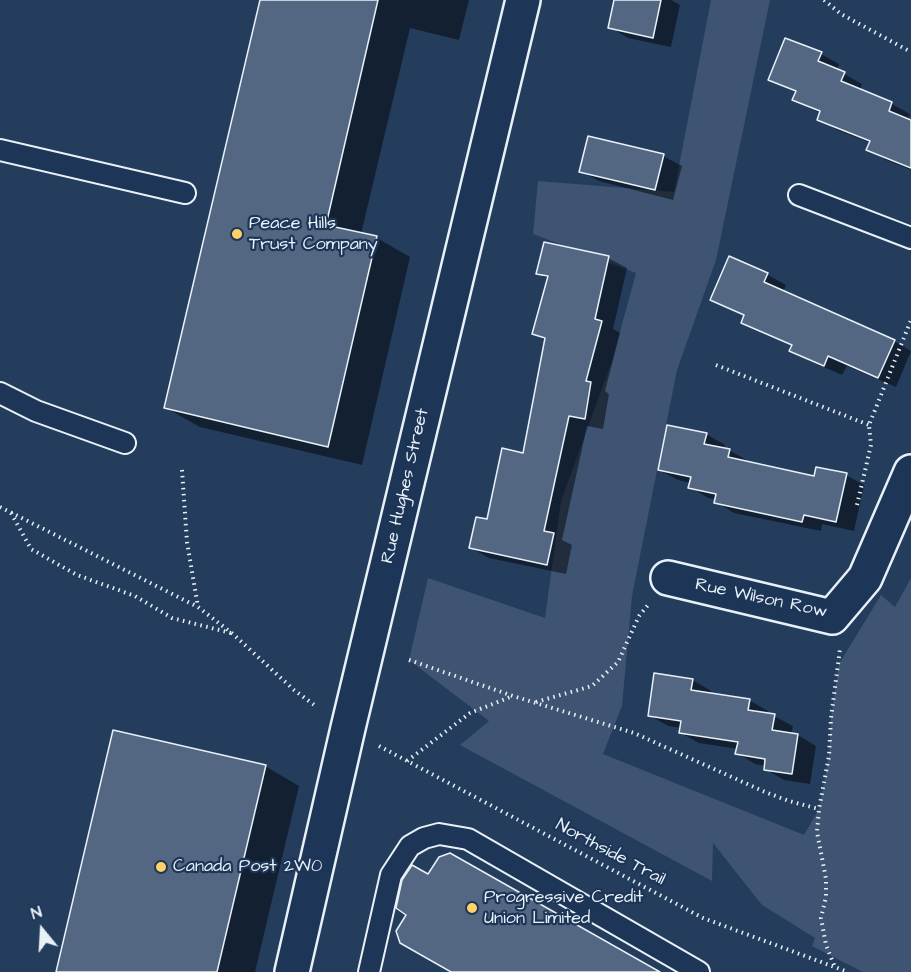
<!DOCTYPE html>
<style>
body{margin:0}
#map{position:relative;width:911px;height:972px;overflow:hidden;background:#253d5d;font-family:"Architects Daughter",sans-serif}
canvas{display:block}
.north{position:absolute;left:12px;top:900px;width:60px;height:60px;-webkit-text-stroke:4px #1d3557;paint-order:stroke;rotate:342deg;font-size:16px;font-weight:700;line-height:24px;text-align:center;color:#e8f1f8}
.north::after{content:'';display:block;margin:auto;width:21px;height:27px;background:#e8f1f8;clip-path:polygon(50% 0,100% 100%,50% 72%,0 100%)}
</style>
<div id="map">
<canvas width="911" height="972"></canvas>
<div class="north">N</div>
</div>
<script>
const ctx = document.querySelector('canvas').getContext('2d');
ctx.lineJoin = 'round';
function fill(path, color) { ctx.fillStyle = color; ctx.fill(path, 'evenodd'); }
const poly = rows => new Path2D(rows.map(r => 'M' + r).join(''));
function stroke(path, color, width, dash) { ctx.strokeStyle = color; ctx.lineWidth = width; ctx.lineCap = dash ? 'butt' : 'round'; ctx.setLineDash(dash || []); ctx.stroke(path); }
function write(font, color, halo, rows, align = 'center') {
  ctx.font = font + ' "Architects Daughter",sans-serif'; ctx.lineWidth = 4.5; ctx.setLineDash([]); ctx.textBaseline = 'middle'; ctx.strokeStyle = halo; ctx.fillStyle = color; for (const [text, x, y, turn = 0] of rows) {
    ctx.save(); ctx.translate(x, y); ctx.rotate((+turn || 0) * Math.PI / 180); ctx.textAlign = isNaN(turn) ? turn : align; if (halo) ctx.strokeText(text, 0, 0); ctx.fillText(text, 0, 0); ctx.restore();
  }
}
const green = poly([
 [711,0,770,0,716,260,677,370,632,596,622,706,603,754,804,835,819,809,829,756,831,718,839,664,881,595,895,607,911,578,911,972,863,972,812,946,815,938,762,905,713,843,712,881,460,745,489,721,409,660,428,578,545,618,561,501,612,361,636,273,533,234,538,181,674,192]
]);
const shadow = poly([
 [262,0,469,0,459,40,410,28,361,234,377,238,410,257,362,465,200,427,166,408],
 [616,0,671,0,680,5,671,47,628,38,610,27],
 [821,54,839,64,837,70,862,84,860,91,892,104,910,114,908,120,911,122,911,170,886,160,868,149,871,143,837,130,819,119,820,113,794,100,797,93,769,79],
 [663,156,682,166,673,200,599,181,581,171],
 [608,258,627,268,613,329,620,333,605,391,609,394,603,429,587,426,562,540,572,545,566,574,489,558,471,548,488,521,524,454,546,341,534,333,549,279,538,273],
 [730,258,768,275,786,285,783,292,894,341,911,351,896,387,847,366,842,375,810,361,791,350,793,346,743,322,745,316,712,300],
 [706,434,725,445,724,449,729,450,748,461,747,463,815,477,846,475,864,485,854,531,822,524,821,531,734,513,716,502,716,499,708,498,690,487,691,483,678,480,659,470],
 [693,680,711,691,710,694,749,700,768,711,767,714,774,716,793,726,791,734,798,735,816,746,810,784,784,780,765,769,766,766,755,764,737,753,738,749,699,743,681,733,682,728,668,726,649,715],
 [265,766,299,786,255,972,58,972]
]);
const building = poly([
 [260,0,378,0,326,225,377,236,328,447,164,408,260,0],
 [614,0,661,0,653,38,608,28,614,0],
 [785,38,822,52,818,61,845,72,841,81,892,102,889,111,911,120,911,168,866,150,870,141,817,120,820,111,792,100,796,91,768,80,785,38],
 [588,136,664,154,655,190,579,172,588,136],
 [544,242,609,256,595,319,602,321,586,381,591,382,585,419,569,416,544,531,554,533,547,565,469,548,476,517,487,519,502,448,523,453,545,338,532,334,548,276,536,274,544,242],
 [729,256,768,273,764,282,895,340,878,378,828,356,824,366,789,351,792,345,741,323,744,315,710,300,729,256],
 [667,425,707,433,704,444,730,449,728,457,814,476,816,467,847,473,836,522,804,515,802,522,714,503,716,494,688,488,691,477,658,470,667,425],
 [654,673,693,679,691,690,750,699,748,710,775,714,772,730,798,734,792,774,764,770,765,759,735,754,738,742,679,733,681,721,648,716,654,673],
 [113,730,266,765,217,972,56,972,113,730],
 [450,853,660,972,451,972,400,943,396,931,406,915,396,908,402,880,412,865,428,874,439,857,450,853]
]);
const path = poly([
 [824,0,841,14,911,52],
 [716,365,869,425],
 [182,470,187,542,198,607],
 [857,505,871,445,869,425,911,320],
 [0,507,198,607,233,634,294,690,317,707],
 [11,513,31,549,77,575,135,596,172,618,231,633],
 [409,660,513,696,634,733,765,792,789,801,819,809],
 [536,702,592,686,618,662,639,616,648,605],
 [379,746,703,918,848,972],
 [407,761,470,713,513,696],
 [834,965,826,945,821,918,826,897,826,879,817,832,819,809,829,756,831,718,840,649]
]);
const lane = poly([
 [0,150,185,193],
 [799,195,911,238],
 [0,393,36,411,125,443],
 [369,972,391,875,410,846,424,838,439,834,468,839,699,972]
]);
const street = poly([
 [668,578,832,617,865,578,911,472],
 [292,972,348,728,523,0]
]);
const markers = [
 [237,234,6,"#ffd166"],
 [161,867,6,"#ffd166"],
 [472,908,6,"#ffd166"]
];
const poiNames = [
 ["Peace Hills",249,224],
 ["Trust Company",249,245],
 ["Canada Post 2W0",173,867],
 ["Progressive Credit",484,898],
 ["Union Limited",484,919]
];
const streetNames = [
 ["Rue Hughes Street",406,486,-77],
 ["Rue Wilson Row",761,599,12],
 ["Northside Trail",610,853,28]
];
fill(green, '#3e5472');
fill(shadow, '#0007');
fill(building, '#536782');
stroke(building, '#e8f1f8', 1.5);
stroke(lane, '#e8f1f8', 24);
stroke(street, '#e8f1f8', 38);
stroke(path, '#e8f1f8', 4, [1.5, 4.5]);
stroke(lane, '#1d3557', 20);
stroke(street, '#1d3557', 33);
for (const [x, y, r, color] of markers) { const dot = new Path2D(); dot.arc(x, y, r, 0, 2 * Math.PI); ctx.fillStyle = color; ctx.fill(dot); stroke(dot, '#1d3557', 2); }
write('18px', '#e8f1f8', '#1d3557', poiNames, 'left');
write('18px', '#e8f1f8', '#1d3557', streetNames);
</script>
